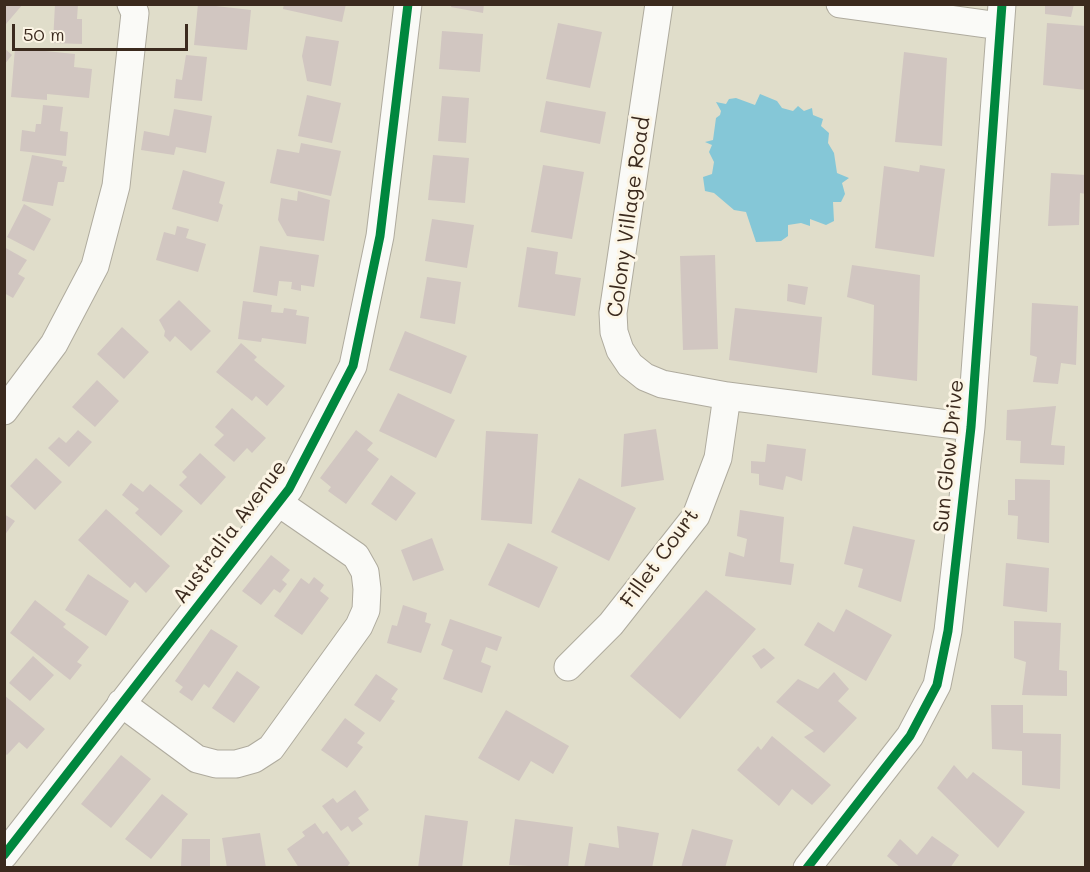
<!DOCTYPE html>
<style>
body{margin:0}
#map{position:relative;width:1090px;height:872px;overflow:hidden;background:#e0ddca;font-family:Mali,sans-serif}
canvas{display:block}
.frame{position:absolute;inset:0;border:6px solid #3b2a1e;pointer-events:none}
.scale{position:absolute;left:12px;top:24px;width:176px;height:27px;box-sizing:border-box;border:3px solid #3b2a1e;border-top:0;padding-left:8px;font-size:18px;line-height:21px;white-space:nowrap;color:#3b2a1e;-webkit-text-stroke:4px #fcf5e5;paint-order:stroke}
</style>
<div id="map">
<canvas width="1090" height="872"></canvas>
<div class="frame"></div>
<div class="scale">50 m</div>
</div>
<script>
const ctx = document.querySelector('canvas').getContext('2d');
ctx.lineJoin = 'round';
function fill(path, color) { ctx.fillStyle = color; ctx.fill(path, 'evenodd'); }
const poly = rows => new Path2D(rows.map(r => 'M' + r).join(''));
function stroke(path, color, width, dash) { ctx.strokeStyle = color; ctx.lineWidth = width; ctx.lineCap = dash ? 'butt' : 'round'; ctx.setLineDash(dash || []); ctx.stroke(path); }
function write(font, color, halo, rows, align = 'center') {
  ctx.font = font + ' Mali,sans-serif'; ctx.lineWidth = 6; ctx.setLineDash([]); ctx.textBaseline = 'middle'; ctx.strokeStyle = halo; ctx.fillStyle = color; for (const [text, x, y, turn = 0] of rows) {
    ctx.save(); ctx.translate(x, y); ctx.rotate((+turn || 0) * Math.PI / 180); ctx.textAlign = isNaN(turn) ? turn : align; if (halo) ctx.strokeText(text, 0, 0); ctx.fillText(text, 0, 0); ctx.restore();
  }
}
const water = poly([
 [760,94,777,101,782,108,793,111,798,106,804,111,812,108,813,115,823,119,821,126,829,133,828,143,834,153,837,173,849,178,842,183,845,194,841,202,833,202,834,221,826,225,810,219,810,226,801,223,788,225,788,236,781,241,756,242,746,212,734,210,714,193,705,191,703,177,712,174,714,162,709,152,712,145,705,142,713,140,716,118,720,115,721,111,716,102,726,104,729,99,736,98,755,105]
]);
const building = poly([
 [4,4,23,4,6,24,4,23],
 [55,4,78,4,77,19,82,19,82,44,53,43],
 [198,4,251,10,247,50,194,45],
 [284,4,346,4,342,22,283,9],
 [452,4,484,4,483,13,451,7],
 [1045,4,1074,4,1071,17,1045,14],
 [558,23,602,32,590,88,546,79],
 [1047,23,1086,26,1086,90,1043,85],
 [442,31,483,34,480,72,439,69],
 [306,36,339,41,331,86,307,81,302,56],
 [4,48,12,55,4,65],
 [15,48,75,54,74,67,92,69,89,98,47,94,47,100,11,97],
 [904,52,947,58,942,146,895,142],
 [186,55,207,57,202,101,174,98,176,79,182,80],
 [307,95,341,103,332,143,298,136],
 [442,96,469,98,466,143,438,141],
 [546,101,606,112,600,144,540,132],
 [43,105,63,107,60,131,68,132,66,156,20,151,22,130,35,132,36,124,41,124],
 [174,109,212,116,206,153,176,147,174,155,141,150,144,131,169,136],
 [301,143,341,151,331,196,270,183,277,149,299,153],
 [32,155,63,161,62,166,67,167,64,182,58,182,53,206,22,201],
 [433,155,469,158,465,203,428,200],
 [543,165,584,172,572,239,531,232],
 [920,165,945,169,934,257,875,248,884,166,919,172],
 [183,170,225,182,219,203,223,205,218,222,172,209],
 [1051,173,1086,175,1086,194,1080,193,1079,225,1048,226],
 [298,191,330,200,324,241,287,236,278,220,281,198,297,201],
 [24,204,51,219,34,251,7,237],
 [432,219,474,225,467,268,425,261],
 [177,226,189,229,186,238,206,244,198,272,156,260,164,232,175,235],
 [260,246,319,255,314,287,301,285,301,291,291,289,292,282,279,281,277,296,253,292],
 [4,247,27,260,18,274,25,278,13,298,4,293],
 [527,247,558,252,555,274,581,278,575,316,518,307],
 [715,255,718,349,683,350,680,256],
 [852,265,920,275,917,381,872,375,874,305,847,297],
 [427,277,461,282,455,324,420,318],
 [788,284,808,287,805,305,787,301],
 [179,300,211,331,191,351,175,336,170,342,164,336,165,331,159,320],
 [243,301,272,305,271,312,283,313,284,308,297,310,296,315,309,317,306,344,262,338,261,342,238,339],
 [1032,303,1078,306,1076,365,1061,363,1058,384,1033,382,1037,357,1030,355],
 [735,308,822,317,817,373,729,360],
 [122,327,149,352,124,379,97,354],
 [405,331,467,356,451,394,389,370],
 [241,343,257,357,254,360,285,386,267,406,256,396,252,401,216,372],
 [97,380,119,401,95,427,72,407],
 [398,393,455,420,436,458,379,431],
 [1056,406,1051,445,1065,446,1064,465,1020,463,1021,441,1006,440,1007,410],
 [232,408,266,438,252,453,247,448,234,462,214,445,224,435,215,427],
 [656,429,664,480,621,487,624,434],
 [78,430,92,442,69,467,48,448,59,437,66,443],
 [356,430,373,443,367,450,379,459,346,504,328,491,331,487,320,478],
 [486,431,538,434,532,524,481,520],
 [767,444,806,449,802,481,786,476,783,490,759,485,759,474,751,473,751,461,765,462],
 [200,453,226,477,201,505,179,485,187,477,182,472],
 [36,458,62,482,35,510,10,486],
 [391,475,416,493,396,521,371,504],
 [579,478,636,508,609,561,551,532],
 [1015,479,1050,480,1049,543,1017,539,1018,516,1008,515,1008,500,1015,500],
 [131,483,143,492,150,484,183,511,161,536,135,513,139,509,122,495],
 [106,509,170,566,146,593,135,582,130,588,78,540],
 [740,510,784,517,780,562,794,564,791,585,725,576,729,552,744,557,747,539,737,536],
 [4,514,15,521,4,536],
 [853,526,915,540,901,602,858,587,863,569,844,564],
 [432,538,444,570,413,581,401,550],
 [508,543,558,567,539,608,488,585],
 [271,555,290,570,282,580,287,584,280,593,274,589,261,605,242,591],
 [1006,563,1049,568,1047,612,1003,606],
 [88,574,129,601,106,636,65,610],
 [314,577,324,585,320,591,329,598,302,635,274,616,301,578,309,584],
 [706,590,756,629,680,719,630,676],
 [35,600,66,624,63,627,89,647,77,662,82,665,70,680,10,633],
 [403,605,427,613,425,622,431,624,421,653,387,643,392,625,397,626],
 [846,609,892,635,866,681,804,645,818,622,834,632],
 [450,619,502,637,497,651,486,647,481,662,491,666,482,693,443,679,453,650,441,645],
 [1014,621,1061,623,1059,670,1067,671,1067,696,1022,695,1026,662,1014,658],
 [211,629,238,646,209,688,204,684,192,701,179,692,183,687,175,681],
 [764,648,775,658,761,669,752,656],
 [33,656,54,675,30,701,9,683],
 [237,671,260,687,234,723,212,708],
 [834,672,849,689,838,701,857,718,824,753,804,737,814,731,776,702,798,679,818,689],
 [376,674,398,689,391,699,395,701,380,722,354,705],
 [4,695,45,729,27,749,19,742,7,755,4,753],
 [991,705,1023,705,1023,733,1061,734,1060,789,1022,785,1022,751,992,749],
 [506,710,569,746,553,774,531,761,519,781,478,758],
 [345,718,365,733,357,743,363,747,347,768,321,750],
 [772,736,831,785,812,805,792,789,779,806,737,770,758,746,761,750],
 [121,755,151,779,111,828,81,804],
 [954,765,967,779,973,772,1025,812,998,848,937,788],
 [355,790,369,810,358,818,363,824,352,832,348,826,341,831,322,806,333,798,337,803],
 [162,794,188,814,151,859,125,839],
 [425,815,468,821,462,868,418,868],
 [515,819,573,827,568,868,509,865],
 [315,823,323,834,327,831,350,863,346,868,299,868,287,849,305,836,302,832],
 [617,826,659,833,652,868,584,868,589,843,619,848],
 [692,829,733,840,725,868,681,868],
 [260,833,266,868,227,868,222,838],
 [932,836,959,855,950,868,901,868,887,856,900,839,917,855],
 [182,839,210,839,210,868,181,868]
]);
const minor = poly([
 [659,4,613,313,614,332,620,350,630,365,645,377,662,384,727,396,971,427],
 [840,4,1000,26],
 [4,411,54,344,95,266,116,186,135,13,131,4],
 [568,667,611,624,696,516,718,458,727,396],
 [121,703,197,759,216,764,236,764,254,759,271,748,359,626,366,610,367,589,365,572,356,556,279,503],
 [4,855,289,489,353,366,380,236,408,4],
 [807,868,910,736,937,685,948,631,971,427,1002,4]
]);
const cycleway = poly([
 [4,855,289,489,353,366,380,236,408,4],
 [807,868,910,736,937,685,948,631,971,427,1002,4]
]);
const streetNames = [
 ["Colony Village Road",629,217,-82],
 ["Sun Glow Drive",949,456,-84],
 ["Australia Avenue",230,532,-53],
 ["Fillet Court",660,558,-54]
];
fill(water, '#85c7d7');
fill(building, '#d1c6c1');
stroke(minor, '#afab9e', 29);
stroke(minor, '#fafaf7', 27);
stroke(cycleway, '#00873e', 9);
write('21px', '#3b2a1e', '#fcf5e5', streetNames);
</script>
